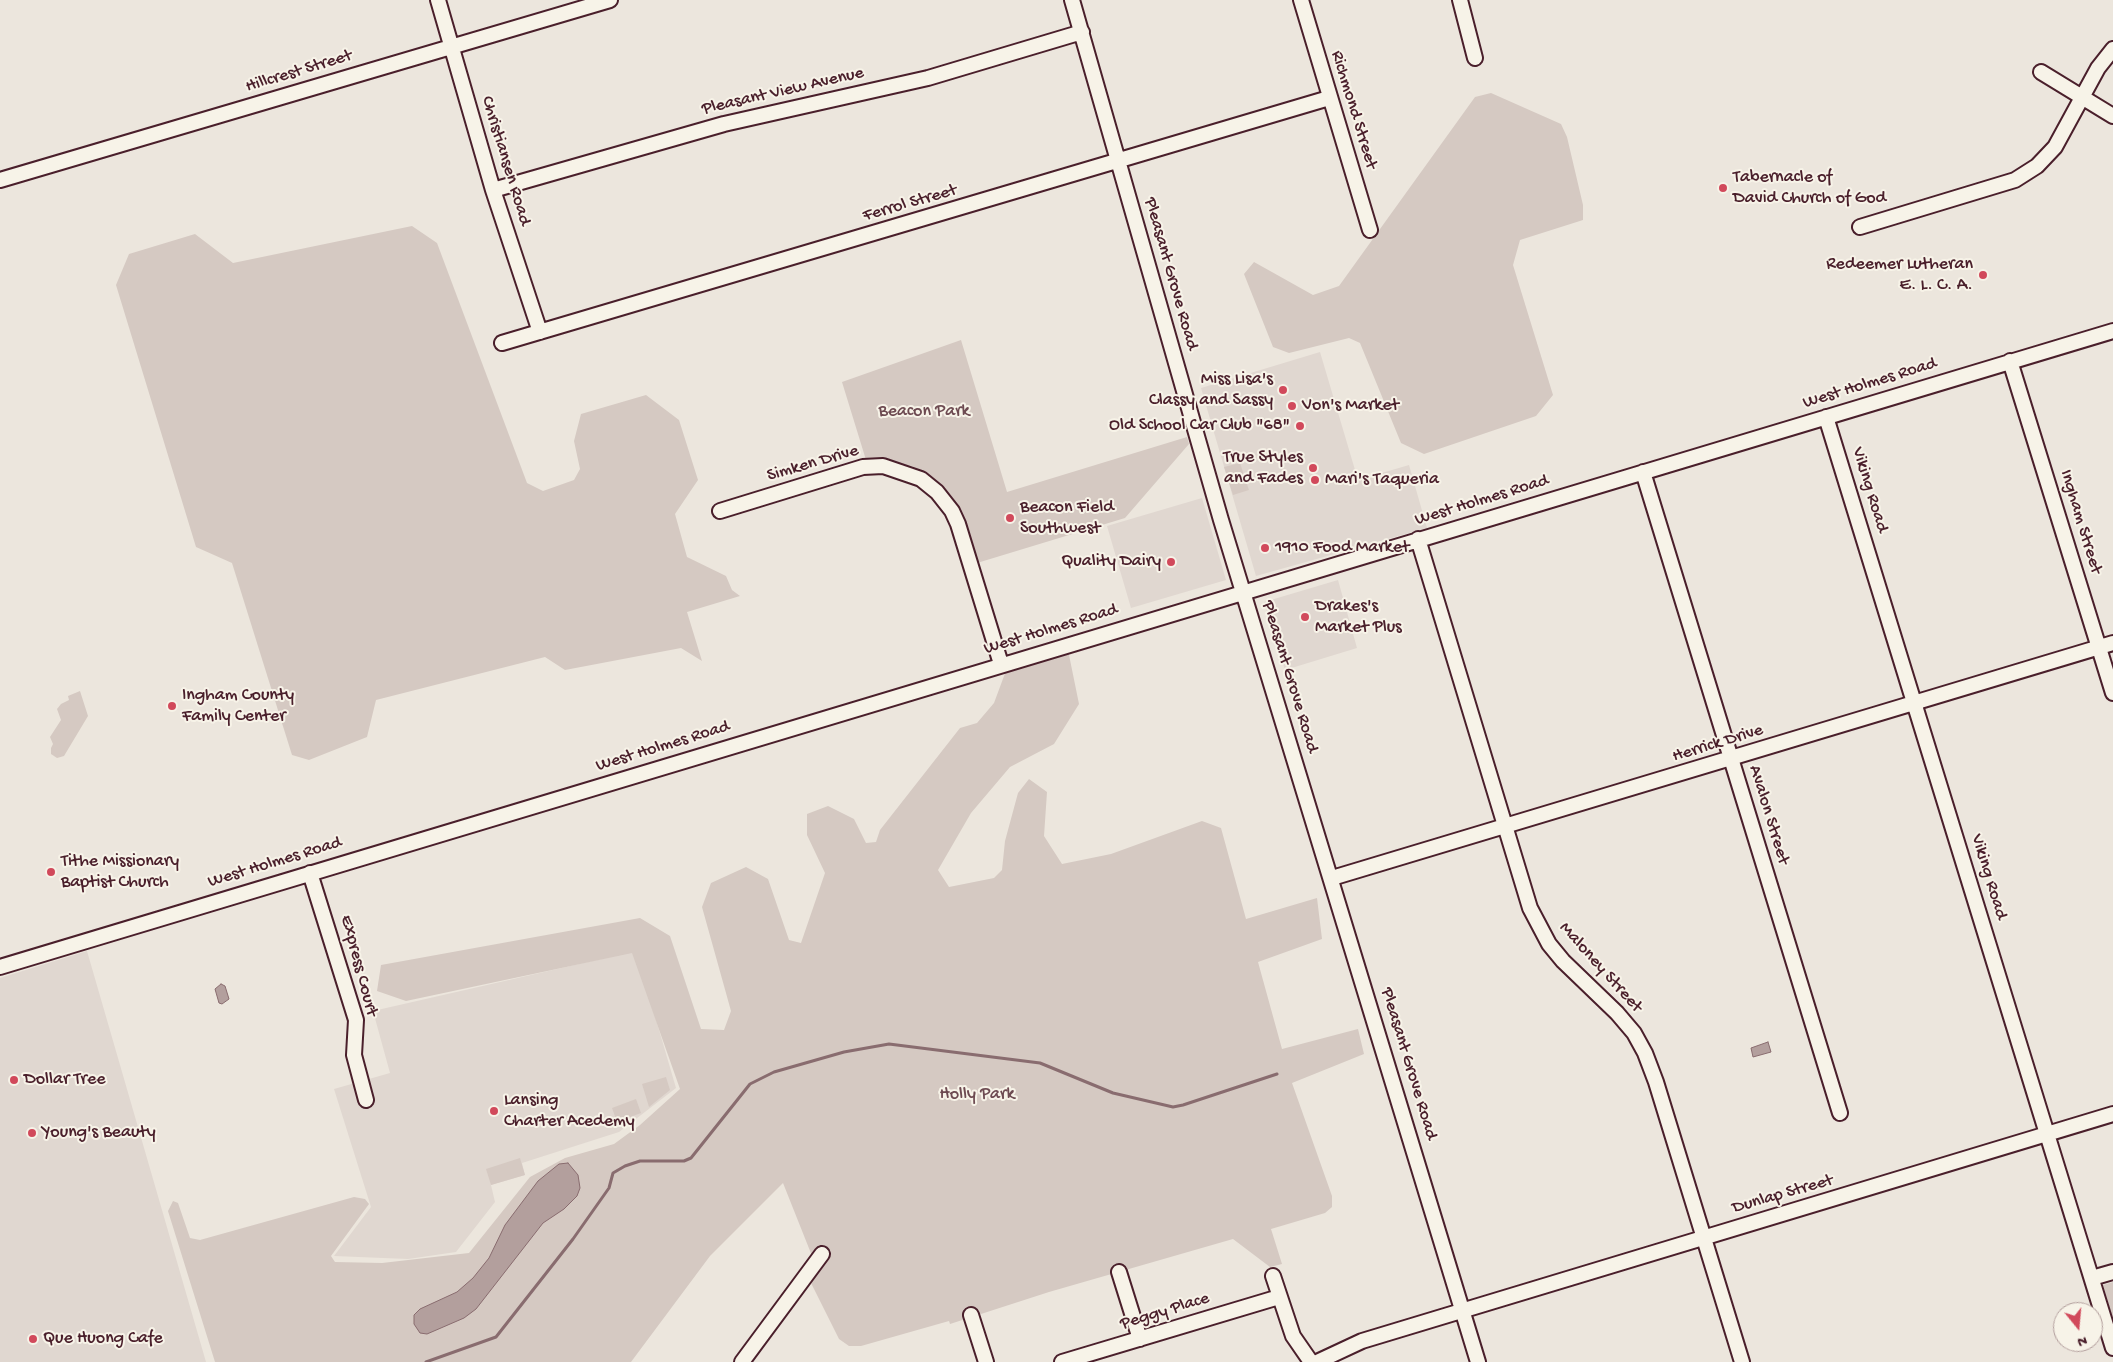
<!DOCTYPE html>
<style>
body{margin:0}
#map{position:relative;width:2113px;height:1362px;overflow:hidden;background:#ece6dd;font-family:"Gochi Hand",sans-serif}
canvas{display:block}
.north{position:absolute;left:2053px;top:1302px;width:50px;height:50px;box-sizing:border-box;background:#f7f3e8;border:1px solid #b29e9c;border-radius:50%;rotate:163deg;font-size:14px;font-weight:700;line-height:20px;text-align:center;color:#4a1f2b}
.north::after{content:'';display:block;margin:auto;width:18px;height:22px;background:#d1495b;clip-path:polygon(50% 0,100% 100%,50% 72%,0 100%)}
</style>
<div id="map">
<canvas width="2113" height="1362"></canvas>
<div class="north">N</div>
</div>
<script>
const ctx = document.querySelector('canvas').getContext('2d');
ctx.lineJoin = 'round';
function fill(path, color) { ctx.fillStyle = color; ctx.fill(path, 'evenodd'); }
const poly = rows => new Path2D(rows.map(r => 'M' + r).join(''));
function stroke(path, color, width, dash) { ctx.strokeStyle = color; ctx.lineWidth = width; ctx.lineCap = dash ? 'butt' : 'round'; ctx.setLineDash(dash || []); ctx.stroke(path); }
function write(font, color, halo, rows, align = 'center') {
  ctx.font = font + ' "Gochi Hand",sans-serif'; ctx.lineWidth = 4; ctx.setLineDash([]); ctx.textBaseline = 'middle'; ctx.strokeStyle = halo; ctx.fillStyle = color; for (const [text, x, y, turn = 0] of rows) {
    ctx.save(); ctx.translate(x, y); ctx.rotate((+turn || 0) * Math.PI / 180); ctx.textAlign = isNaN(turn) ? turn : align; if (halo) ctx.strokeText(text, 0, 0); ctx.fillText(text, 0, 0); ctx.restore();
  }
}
const built = poly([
 [1320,352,1358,480,1409,465,1427,528,1256,576,1201,388],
 [1202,498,1226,580,1131,608,1107,526],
 [1338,580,1357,648,1285,670,1264,602],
 [87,951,206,1362,0,1362,0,978],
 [636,951,676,1088,619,1132,522,1163,525,1175,491,1185,495,1202,456,1252,408,1259,334,1256,371,1207,334,1089,390,1073,373,1011]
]);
const green = poly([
 [1491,93,1561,124,1567,137,1583,205,1583,220,1520,240,1513,265,1553,395,1536,416,1424,454,1401,443,1360,343,1349,338,1289,353,1273,347,1244,274,1254,262,1313,295,1339,286,1475,97],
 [412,226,437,243,527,483,543,491,574,480,580,469,574,441,581,414,646,395,679,420,698,480,675,514,687,557,726,576,732,590,740,596,687,612,702,661,681,648,565,670,545,657,376,700,367,737,309,760,292,755,232,563,196,547,116,285,129,254,195,234,233,263],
 [961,340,1007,492,1187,437,1189,444,1125,518,977,563,957,506,933,478,912,466,880,460,866,460,842,382],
 [1240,463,1249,490,1233,495,1224,467],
 [1068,650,1079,704,1054,744,1010,767,971,813,938,870,949,887,994,878,1002,870,1005,841,1018,793,1029,779,1047,792,1044,836,1062,864,1111,854,1202,821,1221,828,1246,919,1317,898,1322,939,1258,962,1282,1049,1358,1029,1364,1054,1292,1083,1332,1196,1332,1207,1325,1213,1271,1229,1282,1264,1270,1267,1233,1239,1049,1292,950,1324,949,1321,861,1346,849,1346,839,1339,811,1283,818,1271,783,1183,710,1256,631,1362,215,1362,168,1211,173,1201,178,1203,190,1238,200,1240,354,1197,365,1199,369,1204,331,1256,335,1262,382,1263,469,1253,530,1177,565,1158,614,1144,640,1125,680,1089,632,953,406,1001,377,991,381,965,640,918,670,936,701,1029,724,1030,731,1011,702,907,711,883,746,867,768,879,789,940,801,943,825,873,807,835,807,814,828,806,854,819,866,843,876,842,880,830,960,728,977,723,994,703,1007,668],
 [80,691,88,716,64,756,57,758,51,754,51,748,53,744,50,737,61,720,57,709,61,704,69,700,68,696],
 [666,1077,670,1090,649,1107,642,1084],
 [636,1099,641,1113,617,1122,612,1108],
 [520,1158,525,1175,491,1185,486,1169],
 [2113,1282,2113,1320,2103,1285]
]);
const water = poly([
 [221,984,225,986,229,999,222,1004,219,1003,215,989,221,984],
 [1768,1042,1771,1052,1753,1057,1751,1048,1768,1042],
 [568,1163,578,1175,580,1188,577,1196,564,1209,543,1223,476,1309,464,1318,427,1334,420,1333,414,1324,414,1315,420,1309,457,1292,473,1278,489,1258,505,1225,538,1181,559,1164,568,1163]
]);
const stream = poly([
 [426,1362,496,1337,573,1239,609,1188,613,1173,625,1166,640,1161,684,1161,691,1158,750,1084,774,1072,844,1052,889,1044,1040,1063,1113,1093,1173,1107,1183,1105,1277,1074]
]);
const minor = poly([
 [438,0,493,190,540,332],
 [1072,0,1221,520,1478,1362],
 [1301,0,1370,230],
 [1460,0,1475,58],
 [2041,72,2113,116],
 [0,180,610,0],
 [493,190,724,124,928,78,1082,32],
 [1860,227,2015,180,2037,166,2055,147,2098,68,2113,49],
 [502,343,1329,98],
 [2010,361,2113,693],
 [1826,417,2113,1348],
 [1643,472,1840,1113],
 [720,511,863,467,883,466,921,479,937,492,952,511,958,524,1001,664],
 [1418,539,1530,908,1549,944,1563,961,1617,1013,1634,1033,1645,1053,1656,1082,1742,1362],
 [310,873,356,1020,354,1055,366,1100],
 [1332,878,2113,643],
 [0,967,2113,331],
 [1119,1272,1140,1339],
 [1273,1276,1293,1336,1311,1362],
 [2092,1278,2113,1272],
 [971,1315,986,1362],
 [742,1362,822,1254],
 [1062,1362,1279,1297],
 [1317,1362,1362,1341,2113,1114]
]);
const markers = [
 [1723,188,5,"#d1495b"],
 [1983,275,5,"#d1495b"],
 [1283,390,5,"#d1495b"],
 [1292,406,5,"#d1495b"],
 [1300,426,5,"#d1495b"],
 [1313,468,5,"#d1495b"],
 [1315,480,5,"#d1495b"],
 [1010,518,5,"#d1495b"],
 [1265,548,5,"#d1495b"],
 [1171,562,5,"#d1495b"],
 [1305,617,5,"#d1495b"],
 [172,706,5,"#d1495b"],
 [51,872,5,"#d1495b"],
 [14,1080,5,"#d1495b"],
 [494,1111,5,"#d1495b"],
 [32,1133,5,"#d1495b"],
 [33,1339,5,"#d1495b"]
];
const streetNames = [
 ["Hillcrest Street",299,72,-17],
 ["Pleasant View Avenue",783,92,-13],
 ["Richmond Street",1353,110,73],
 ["Christiansen Road",505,161,73],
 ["Ferrol Street",910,204,-16],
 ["Pleasant Grove Road",1170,274,74],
 ["West Holmes Road",1870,384,-17],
 ["Simken Drive",813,464,-16],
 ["Viking Road",1869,490,73],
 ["West Holmes Road",1482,501,-17],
 ["Ingham Street",2080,522,73],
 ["West Holmes Road",1051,630,-17],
 ["Pleasant Grove Road",1289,677,73],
 ["Herrick Drive",1718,744,-17],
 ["West Holmes Road",663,747,-17],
 ["Avalon Street",1768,815,73],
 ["West Holmes Road",275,863,-17],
 ["Viking Road",1988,877,73],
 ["Express Court",358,966,75],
 ["Maloney Street",1600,968,48],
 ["Pleasant Grove Road",1408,1064,73],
 ["Dunlap Street",1783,1195,-16],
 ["Peggy Place",1165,1312,-17]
];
const poiNames = [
 ["Tabernacle of",1733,178],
 ["David Church of God",1733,199],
 ["Redeemer Lutheran",1973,265,"right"],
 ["E. L. C. A.",1973,286,"right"],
 ["Miss Lisa's",1273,380,"right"],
 ["Classy and Sassy",1273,401,"right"],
 ["Von's Market",1302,406],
 ["Old School Car Club \"68\"",1290,426,"right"],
 ["True Styles",1303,458,"right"],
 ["and Fades",1303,479,"right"],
 ["Mari's Taqueria",1325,480],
 ["Beacon Field",1020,508],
 ["Southwest",1020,529],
 ["1910 Food Market",1275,548],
 ["Quality Dairy",1161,562,"right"],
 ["Drakes's",1315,607],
 ["Market Plus",1315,628],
 ["Ingham County",182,696],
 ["Family Center",182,717],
 ["Tithe Missionary",61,862],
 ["Baptist Church",61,883],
 ["Dollar Tree",24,1080],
 ["Lansing",504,1101],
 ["Charter Acedemy",504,1122],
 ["Young's Beauty",42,1133],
 ["Que Huong Cafe",43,1339]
];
const parkNames = [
 ["Beacon Park",924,412],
 ["Holly Park",977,1095]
];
fill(built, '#e0d7d0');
fill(green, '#d5c9c2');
fill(water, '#b39f9d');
stroke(water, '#896c6f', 1);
stroke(stream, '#896c6f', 3);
stroke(minor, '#4a1f2b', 18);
stroke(minor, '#f7f3e8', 14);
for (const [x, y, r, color] of markers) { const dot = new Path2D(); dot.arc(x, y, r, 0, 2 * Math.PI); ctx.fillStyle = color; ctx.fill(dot); stroke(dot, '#f7f3e8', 2); }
write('18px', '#4a1f2b', '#f7f3e8', streetNames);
write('18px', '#4a1f2b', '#f7f3e8', poiNames, 'left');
write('18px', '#6d4a51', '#f7f3e8', parkNames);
</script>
